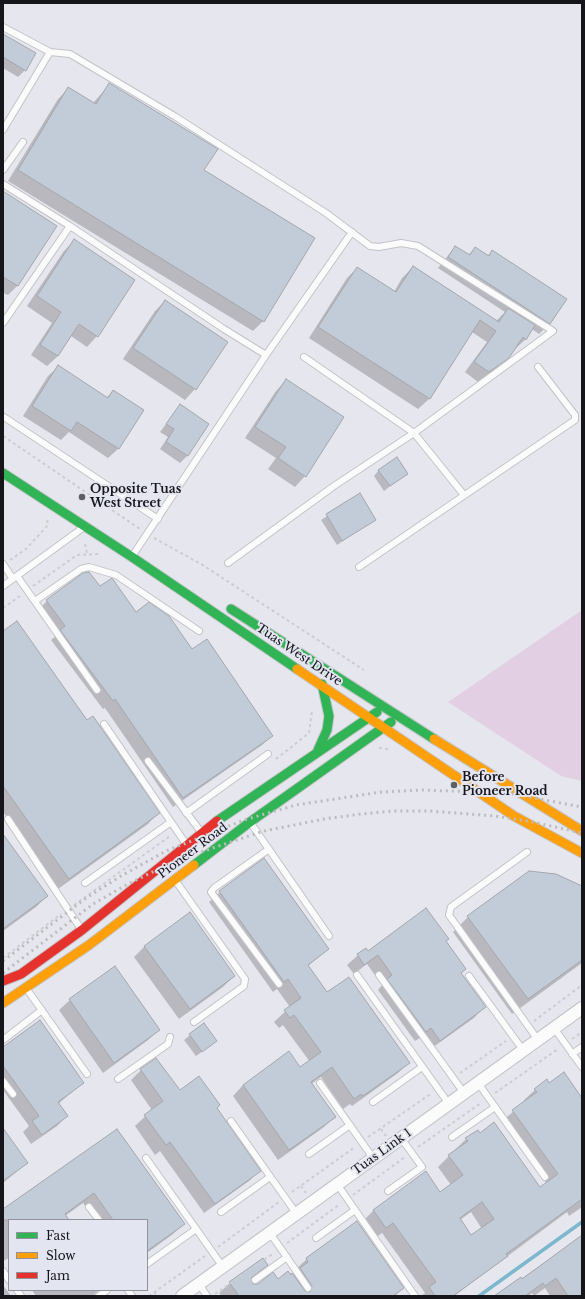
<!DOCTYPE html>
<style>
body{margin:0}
#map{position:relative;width:585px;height:1299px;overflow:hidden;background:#e6e7ee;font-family:"Libre Baskerville",serif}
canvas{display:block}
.frame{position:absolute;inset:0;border:4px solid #15151a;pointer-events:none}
.legend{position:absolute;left:8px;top:1219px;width:140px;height:72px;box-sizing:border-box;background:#e3e5f1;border:1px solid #91929b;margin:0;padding:5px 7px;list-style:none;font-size:12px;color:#15151a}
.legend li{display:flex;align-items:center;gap:8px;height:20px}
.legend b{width:20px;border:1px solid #91929b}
</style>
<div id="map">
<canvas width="585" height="1299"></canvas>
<div class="frame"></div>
<ul class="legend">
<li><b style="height:5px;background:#30b455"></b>Fast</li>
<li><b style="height:5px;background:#ff9f0a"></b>Slow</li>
<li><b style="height:5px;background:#e5322d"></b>Jam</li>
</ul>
</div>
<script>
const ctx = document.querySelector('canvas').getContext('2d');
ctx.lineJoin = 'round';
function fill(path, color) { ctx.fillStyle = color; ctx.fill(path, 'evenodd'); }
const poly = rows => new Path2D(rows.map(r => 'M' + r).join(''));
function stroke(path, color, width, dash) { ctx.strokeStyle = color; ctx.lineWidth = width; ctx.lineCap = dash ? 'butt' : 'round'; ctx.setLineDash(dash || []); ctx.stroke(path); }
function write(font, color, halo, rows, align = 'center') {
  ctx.font = font + ' "Libre Baskerville",serif'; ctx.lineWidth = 4; ctx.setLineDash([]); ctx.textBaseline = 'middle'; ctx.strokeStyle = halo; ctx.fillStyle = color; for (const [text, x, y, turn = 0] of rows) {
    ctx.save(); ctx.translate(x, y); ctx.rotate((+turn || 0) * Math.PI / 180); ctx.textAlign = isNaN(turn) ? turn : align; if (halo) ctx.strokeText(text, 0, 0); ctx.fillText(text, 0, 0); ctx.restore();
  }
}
const green = poly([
 [582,610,582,781,561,776,448,702]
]);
const shadow = poly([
 [3,36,25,70,18,77,3,68],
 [110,84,202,170,263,321,253,331,8,181,58,99,69,88,93,103],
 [3,192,18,285,8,295,3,293],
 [74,241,134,281,97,336,87,347,71,336,58,356,47,366,31,355,52,323,27,306,64,251],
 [455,247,468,255,475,248,487,256,493,251,550,323,539,334,532,329,526,339,515,349,514,349,497,368,478,382,465,372,487,342,472,332,429,399,418,409,309,338,347,278,357,268,394,292,402,278,413,267,496,321,505,312,438,268],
 [165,301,195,389,185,400,123,359,155,311],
 [58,367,106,398,113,391,143,411,118,449,108,458,69,432,61,440,23,416,48,376],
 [286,380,305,476,295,487,268,469,276,458,245,438,276,391],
 [180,405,208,424,187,456,180,463,160,449,168,437,160,432],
 [379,470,407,473,384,491,374,476],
 [359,495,375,519,337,545,321,520],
 [99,588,192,650,272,736,262,745,173,807,105,708,103,709,51,640,56,636,37,611,47,601],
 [3,633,87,722,158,813,148,824,58,889,3,812],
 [3,835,47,896,36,907,3,931],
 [582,888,582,963,512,1014,453,932,468,917],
 [220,892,328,949,308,966,327,994,408,1063,398,1073,352,1106,350,1104,343,1109,321,1077,311,1084,334,1117,324,1127,278,1160,233,1096,243,1085,300,1069,310,1062,283,1025,279,1028,274,1022,290,1007,277,989,273,992,209,902],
 [445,941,465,969,460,974,484,1007,474,1018,429,1050,420,1038,415,1041,378,990,382,985,367,964,354,974,347,965,365,949,368,952],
 [145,946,234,976,223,987,179,1019,134,957],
 [70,1000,159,1030,148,1040,103,1073,59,1010],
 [204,1024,210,1046,196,1056,184,1040],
 [3,1048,83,1083,58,1104,67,1116,57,1126,31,1144,23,1132,29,1126,3,1090],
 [141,1070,216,1108,259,1171,249,1181,204,1213,160,1151,155,1155,135,1126,152,1110,131,1080],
 [549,1084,582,1100,582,1207,569,1216,567,1212,454,1296,421,1296,425,1293,382,1233,375,1238,363,1221,374,1210,440,1193,451,1185,438,1167,466,1139,478,1131,540,1189,547,1184,502,1121,525,1102,524,1100,535,1090],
 [471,1212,482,1229,471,1237,460,1220],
 [3,1130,27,1163,3,1183],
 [117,1131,184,1224,173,1234,147,1253,147,1220,95,1220,83,1203,65,1216,68,1220,9,1220,9,1258,3,1261,3,1211],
 [582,1236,582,1296,550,1296,545,1288,534,1296,532,1293,528,1296,497,1296],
 [307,1259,403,1288,395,1296,222,1296,219,1293,230,1283,267,1265,251,1280,252,1285,293,1276,298,1271,296,1269],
 [3,1285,11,1296,3,1296],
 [32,1290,99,1290,93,1296,36,1296]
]);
const stream = poly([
 [479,1296,582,1222]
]);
const building = poly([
 [3,34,36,53,26,71,3,57,3,34],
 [109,83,218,149,204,170,315,238,264,322,18,170,68,87,96,104,109,83],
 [3,191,57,226,18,286,3,277,3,191],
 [74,239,135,280,98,337,79,324,58,356,40,345,61,312,37,296,74,239],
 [455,246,470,255,475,247,489,256,492,250,567,299,550,324,448,257,455,246],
 [413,266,499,322,508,308,535,325,526,340,523,337,509,358,489,372,474,362,496,331,480,320,430,399,318,327,357,267,396,292,413,266],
 [165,300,228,342,196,390,133,348,165,300],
 [58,365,108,398,113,390,144,410,119,449,77,422,71,431,32,406,58,365],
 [286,379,344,417,306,477,278,458,286,447,255,427,286,379],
 [180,404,209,424,188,456,166,442,174,429,166,424,180,404],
 [397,457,408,474,390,486,378,470,397,457],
 [360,493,376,520,342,541,326,514,360,493],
 [89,572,100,586,112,578,136,612,149,602,169,616,192,649,207,639,273,736,183,798,115,699,113,701,60,630,65,626,46,600,83,573,89,572],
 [17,621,87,720,93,716,160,813,69,879,3,786,3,631,17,621],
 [3,834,48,896,3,929,3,834],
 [264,858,329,949,308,965,327,992,349,977,410,1063,363,1096,361,1094,354,1099,332,1067,311,1082,336,1117,289,1150,243,1085,289,1051,300,1067,321,1052,294,1015,290,1018,284,1010,301,998,288,979,284,982,219,891,264,858],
 [529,871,556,874,582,886,582,960,528,999,467,916,529,871],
 [426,908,449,939,446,941,466,969,461,973,486,1007,440,1041,431,1028,426,1032,387,979,392,975,378,955,364,965,357,954,366,948,368,951,426,908],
 [190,912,235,976,190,1009,144,946,190,912],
 [115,966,160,1030,114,1063,69,999,115,966],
 [40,1020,84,1083,58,1102,68,1116,42,1135,32,1121,39,1116,3,1066,3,1047,40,1020],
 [204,1023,217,1041,202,1052,189,1034,204,1023],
 [156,1058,180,1090,199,1076,220,1105,217,1108,261,1171,215,1204,170,1142,166,1145,144,1115,163,1101,140,1069,156,1058],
 [564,1072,582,1098,582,1199,506,1254,508,1256,453,1296,435,1296,429,1287,436,1282,393,1223,386,1228,373,1210,426,1171,440,1192,463,1175,448,1155,468,1141,465,1138,478,1130,480,1133,494,1122,540,1187,558,1174,512,1110,537,1092,534,1089,547,1079,549,1083,564,1072],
 [482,1202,494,1219,471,1235,460,1218,482,1202],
 [3,1128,28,1163,3,1181,3,1128],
 [117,1129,185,1224,147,1251,147,1220,113,1220,94,1193,65,1214,69,1220,3,1220,3,1209,117,1129],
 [357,1221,404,1288,393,1296,239,1296,229,1282,263,1258,268,1265,251,1278,253,1284,258,1284,273,1272,278,1279,288,1271,291,1275,292,1273,305,1291,310,1292,312,1286,300,1268,308,1262,306,1258,357,1221],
 [582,1235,582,1296,568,1296,556,1278,545,1286,543,1283,525,1296,494,1296,521,1277,522,1279,582,1235]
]);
const path = poly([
 [3,436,140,529],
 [154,538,201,564,364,670],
 [85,544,87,553],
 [10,560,26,549,48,525,47,519],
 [33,586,77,555,101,554],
 [3,608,20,596],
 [379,748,388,749],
 [276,759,309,733,312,711],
 [74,905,170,836],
 [3,958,61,914],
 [534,1021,582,985],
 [572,1039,582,1032],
 [460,1073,506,1041],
 [495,1093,558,1049],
 [381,1129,386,1136],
 [368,1137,432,1093],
 [418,1147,481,1103],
 [301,1186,306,1193],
 [292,1192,355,1147],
 [353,1195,405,1157],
 [287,1243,340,1204],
 [218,1247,279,1202],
 [154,1292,157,1296],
 [215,1294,274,1253],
 [149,1296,205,1256]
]);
const lane = poly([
 [3,27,50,52,70,54,176,117,326,213,370,246,379,247,401,243,418,246,553,331,414,433,334,486,228,563],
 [3,130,50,52],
 [3,170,23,142],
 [3,184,70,226,224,329,266,355],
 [3,323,70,226],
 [304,357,414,433,464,495],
 [4,417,158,519],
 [133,555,266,355,352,232],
 [3,564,13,579],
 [359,567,575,420,575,415,538,367],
 [17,576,97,690],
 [3,586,84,527],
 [35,601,81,569,89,567,116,575,199,631],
 [104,724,186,844],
 [148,761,201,832],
 [186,813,268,754],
 [8,819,81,929],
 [250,822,329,936],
 [269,849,214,888,211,892,279,984],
 [527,852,451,907,449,915,538,1040],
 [175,880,245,979,244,986,194,1022],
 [85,883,171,822],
 [357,975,449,1104],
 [379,975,464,1093],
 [469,976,523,1050],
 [26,988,87,1074],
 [554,1028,582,1067],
 [3,1040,42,1010],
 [572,1054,582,1047],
 [118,1079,168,1044,170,1037],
 [3,1081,13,1094],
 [320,1083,373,1158],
 [478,1083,545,1177],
 [373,1102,422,1067],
 [231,1121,296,1213],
 [452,1137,495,1107],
 [309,1154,350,1125],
 [146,1158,223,1267],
 [337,1184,415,1296],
 [388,1191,422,1167,401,1138],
 [89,1207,99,1220],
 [221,1212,270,1177],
 [270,1233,308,1288],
 [316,1238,355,1210],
 [147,1264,196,1229],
 [3,1271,9,1280],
 [255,1280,287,1257],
 [199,1284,207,1296],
 [17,1290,21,1296],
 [128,1290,132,1296],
 [99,1296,107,1290]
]);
const street = poly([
 [182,1296,582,1008]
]);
const fast = poly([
 [3,473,132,557,297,669],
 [231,609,434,739],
 [318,750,327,730,329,716,322,684],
 [217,821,377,712],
 [194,865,250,822,391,722]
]);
const slow = poly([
 [297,669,514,816,582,853],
 [434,739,582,831],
 [3,1003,89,945,194,865]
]);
const jam = poly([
 [3,981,21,974,82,930,217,821]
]);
const rail = poly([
 [3,961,86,898,121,876,166,851,244,820,296,805,381,792,422,790,507,793,582,807],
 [3,973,93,904,126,885,177,860,264,831,324,819,361,814,394,811,430,811,495,816,533,822,582,833]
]);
const markers = [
 [82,497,4,"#5e5e64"],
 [454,785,4,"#5e5e64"]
];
const poiNames = [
 ["Opposite Tuas",90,490],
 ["West Street",90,504],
 ["Before",462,778],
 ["Pioneer Road",462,792]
];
const streetNames = [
 ["Tuas West Drive",299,655,34],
 ["Pioneer Road",193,851,-37],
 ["Tuas Link 1",382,1152,-36]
];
fill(green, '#e2cfe4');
fill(shadow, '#0003');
stroke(stream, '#7db7ce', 3.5);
fill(building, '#c2ccd9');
stroke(building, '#a4a6aa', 1);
stroke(lane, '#c2c3c7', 8);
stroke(street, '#c2c3c7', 14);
stroke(fast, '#c2c3c7', 11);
stroke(slow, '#c2c3c7', 11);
stroke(jam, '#c2c3c7', 11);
stroke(path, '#cccdcf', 2, [3, 3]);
stroke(lane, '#fbfbfc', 6);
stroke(street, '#fbfbfc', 12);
stroke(fast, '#30b455', 9);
stroke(slow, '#ff9f0a', 9);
stroke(jam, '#e5322d', 9);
stroke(rail, '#bcbcbe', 3, [2, 4]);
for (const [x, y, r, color] of markers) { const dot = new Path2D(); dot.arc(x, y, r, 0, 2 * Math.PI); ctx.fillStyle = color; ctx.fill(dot); stroke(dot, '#e3e5f1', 1.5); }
write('bold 12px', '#15151a', '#e3e5f1', poiNames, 'left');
write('12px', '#15151a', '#e3e5f1', streetNames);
</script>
